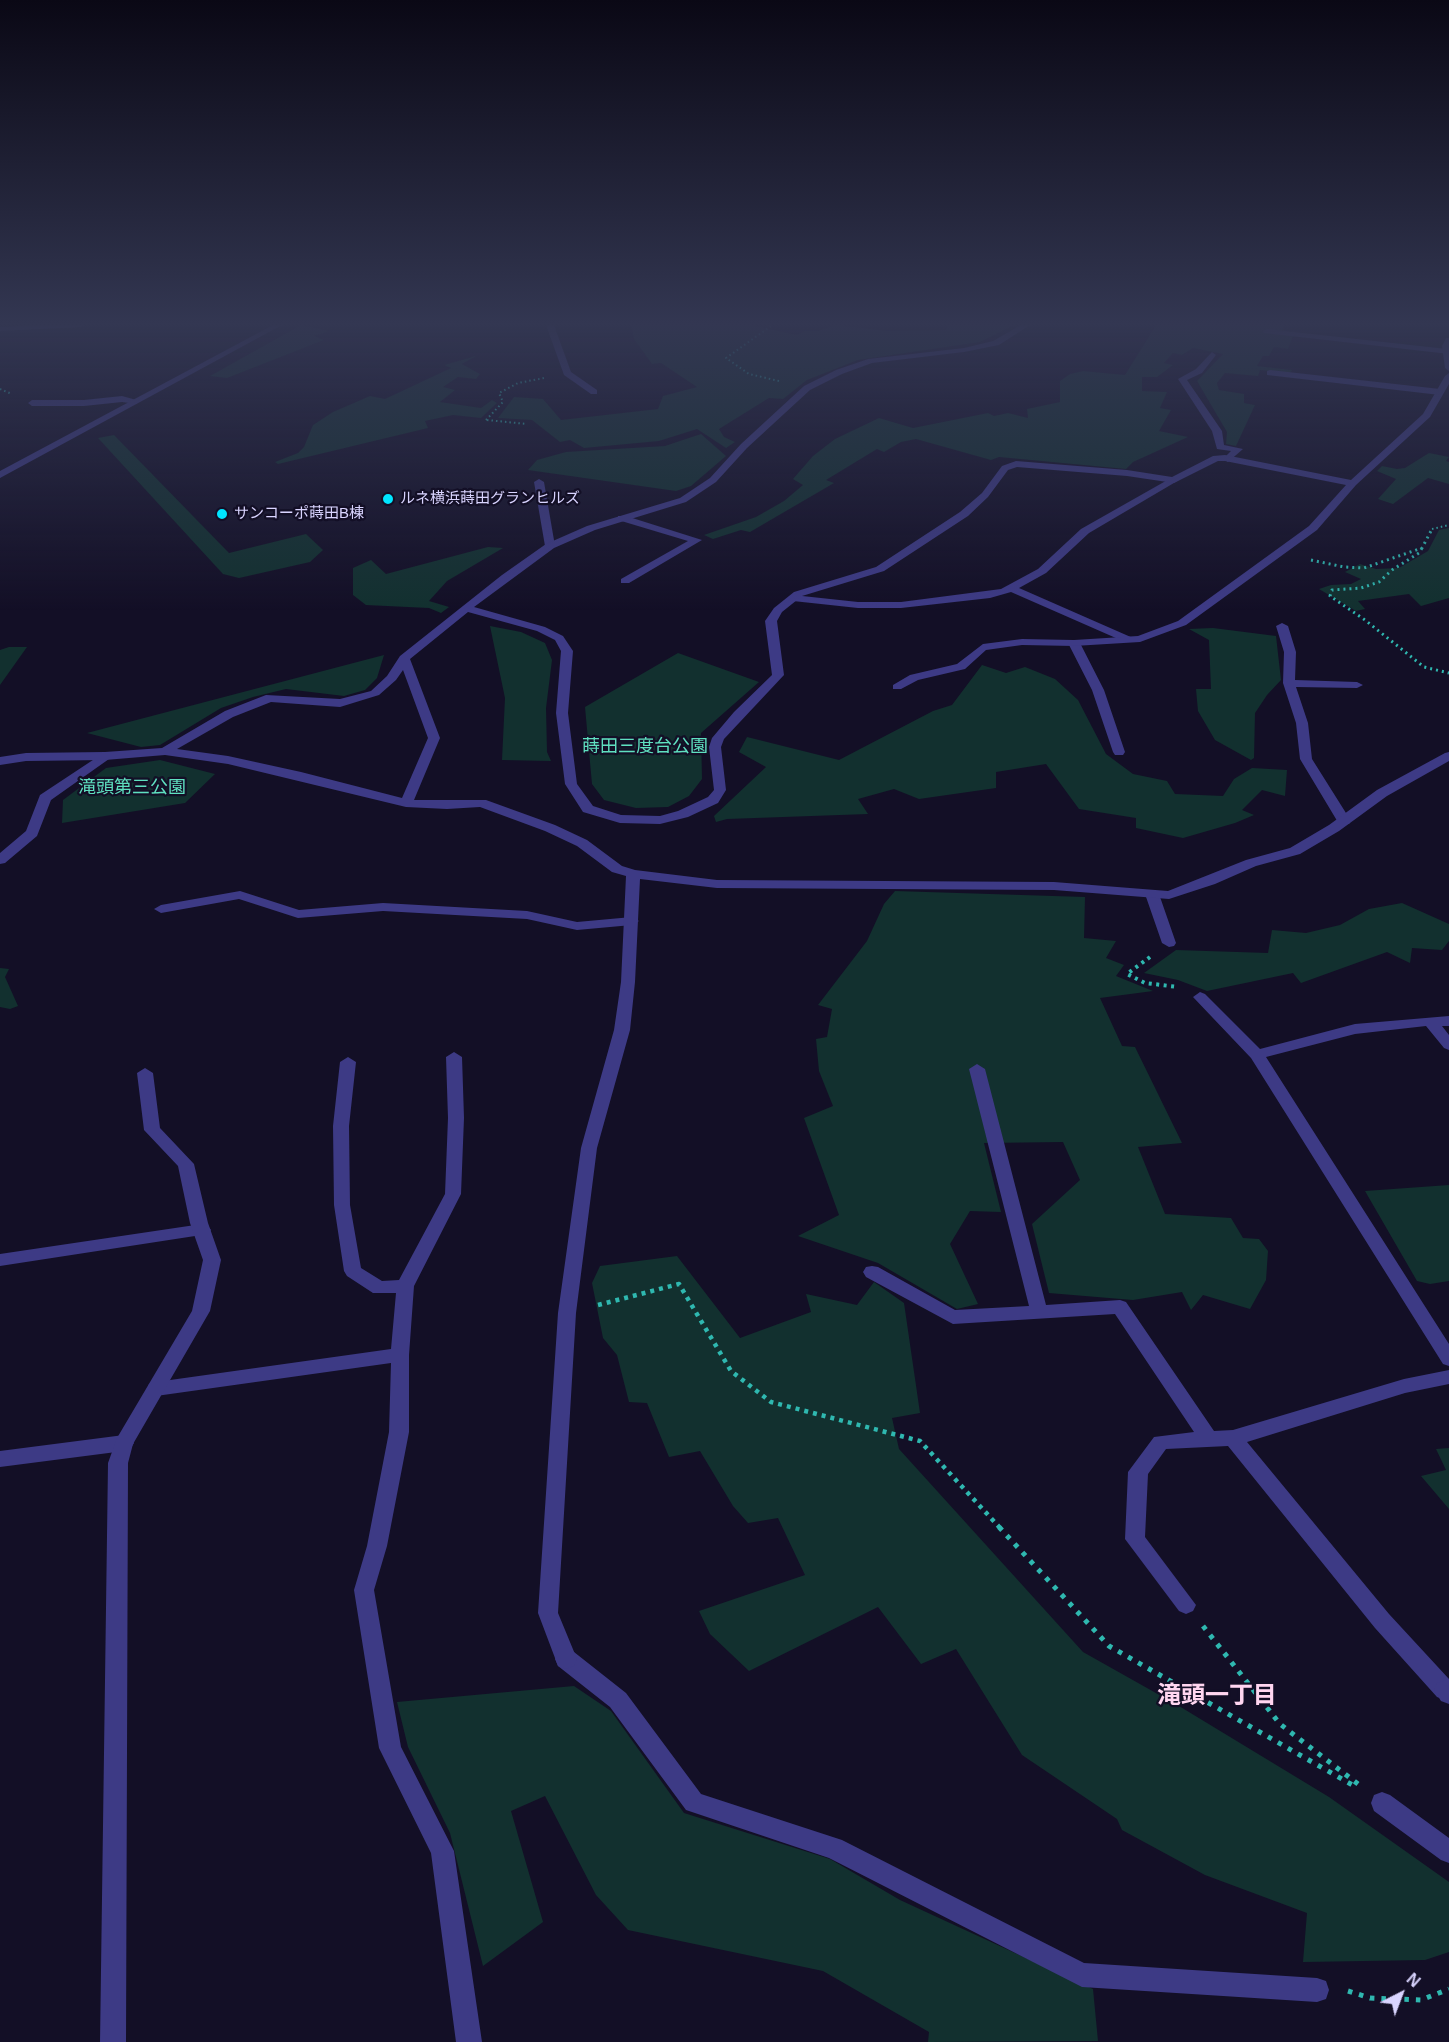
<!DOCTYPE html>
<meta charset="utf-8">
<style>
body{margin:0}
#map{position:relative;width:1449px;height:2042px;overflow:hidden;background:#130f26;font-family:Arial,sans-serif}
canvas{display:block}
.north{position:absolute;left:1371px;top:1964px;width:60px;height:60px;-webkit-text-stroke:4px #130f26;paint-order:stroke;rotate:42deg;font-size:16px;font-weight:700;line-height:24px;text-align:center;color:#d9d4ff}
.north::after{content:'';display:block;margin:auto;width:21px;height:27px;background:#d9d4ff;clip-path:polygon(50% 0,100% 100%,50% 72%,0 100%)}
</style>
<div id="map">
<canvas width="1449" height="2042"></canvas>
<div class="north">N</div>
</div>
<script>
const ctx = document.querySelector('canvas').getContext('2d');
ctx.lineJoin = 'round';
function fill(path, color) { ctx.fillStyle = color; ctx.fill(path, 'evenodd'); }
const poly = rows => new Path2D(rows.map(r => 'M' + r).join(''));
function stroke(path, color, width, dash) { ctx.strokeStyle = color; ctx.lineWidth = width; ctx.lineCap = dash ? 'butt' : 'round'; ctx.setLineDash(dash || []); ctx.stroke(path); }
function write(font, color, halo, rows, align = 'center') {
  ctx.font = font + ' Arial,"Noto Sans JP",sans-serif'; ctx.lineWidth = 4.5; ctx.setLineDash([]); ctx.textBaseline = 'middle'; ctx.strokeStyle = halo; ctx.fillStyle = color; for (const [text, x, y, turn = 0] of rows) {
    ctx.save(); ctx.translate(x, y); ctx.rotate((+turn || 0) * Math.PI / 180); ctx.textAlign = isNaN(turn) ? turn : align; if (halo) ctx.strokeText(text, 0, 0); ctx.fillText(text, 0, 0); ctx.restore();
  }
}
const green = poly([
 [301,325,329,331,314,336,324,340,227,378,210,376],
 [631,325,750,325,797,335,805,331,818,331,836,325,887,331,946,330,948,325,1014,325,980,342,858,360,807,380,783,399,769,398,719,429,724,437,735,442,726,448,697,429,659,441,584,448,570,440,560,442,532,420,498,418,514,397,543,399,561,420,658,409,663,396,697,387,661,363,652,364,634,339],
 [1156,325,1284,325,1282,329,1293,336,1288,349,1274,347,1269,356,1263,356,1257,366,1292,370,1290,373,1260,370,1258,376,1225,373,1217,383,1219,390,1244,394,1244,403,1255,405,1236,446,1226,444,1227,432,1197,381,1223,354,1193,348,1182,355,1173,353,1164,363,1173,365,1157,377,1142,377,1142,391,1167,392,1160,408,1171,410,1159,431,1188,437,1133,462,1126,469,999,457,991,460,916,439,901,442,884,452,877,449,826,480,834,483,750,532,741,530,713,539,704,535,756,517,784,501,803,485,793,479,813,456,835,439,879,418,913,428,988,413,994,416,1008,413,1028,418,1027,409,1060,402,1060,381,1070,374,1083,371,1125,375],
 [476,356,462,364,480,374,476,379,458,377,443,387,455,390,440,402,481,408,492,400,497,403,481,418,453,415,425,421,428,428,278,464,275,462,298,453,304,447,313,425,333,412,370,396,385,399,451,368,444,365],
 [701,434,726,456,691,486,676,491,528,470,537,460,566,452,665,446],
 [114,435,229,553,306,534,323,550,310,562,239,578,223,574,98,438],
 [1429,453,1449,457,1446,461,1449,462,1449,484,1428,478,1393,504,1378,499,1396,479,1377,471,1382,466,1397,469,1405,468],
 [1449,528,1449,598,1421,606,1409,594,1358,601,1365,609,1356,611,1319,589,1331,585,1351,584,1361,579,1345,572,1360,564,1376,569,1399,568,1428,551,1439,530],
 [488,547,503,548,447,581,429,601,449,607,441,613,429,608,366,605,353,595,353,568,371,560,386,574],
 [490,626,521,632,545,643,552,660,546,708,547,752,551,761,502,760,505,698],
 [1213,628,1276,636,1281,680,1267,695,1255,713,1254,758,1251,760,1215,740,1198,711,1196,689,1211,689,1209,640,1189,629],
 [9,647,27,647,0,685,0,650],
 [678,653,759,682,701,733,702,779,689,796,668,807,636,808,604,800,592,784,585,707],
 [384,655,377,678,365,690,344,696,286,689,253,697,221,708,160,745,141,747,87,733],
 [982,665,1006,673,1025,667,1055,679,1078,700,1106,754,1133,774,1167,781,1175,794,1223,796,1234,779,1252,768,1287,770,1285,796,1262,790,1242,810,1254,815,1235,823,1183,838,1136,828,1136,818,1079,809,1046,764,996,772,996,788,919,799,894,789,858,799,868,814,727,819,716,822,714,816,766,767,739,752,747,737,839,760,933,711,952,705],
 [160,760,215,774,185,803,62,823,63,800,106,768],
 [895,891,1085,897,1084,938,1116,941,1106,958,1124,965,1116,976,1153,991,1100,998,1122,1046,1135,1047,1182,1143,1138,1147,1165,1214,1231,1218,1243,1238,1259,1239,1268,1251,1266,1280,1250,1309,1203,1295,1191,1310,1182,1292,1133,1300,1049,1293,1032,1224,1080,1180,1063,1142,984,1143,1001,1212,970,1211,950,1244,978,1304,957,1309,878,1263,798,1236,839,1215,804,1118,833,1106,819,1071,816,1039,827,1037,832,1009,818,1005,867,941,884,904],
 [1402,903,1449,924,1449,941,1442,950,1412,948,1410,963,1387,952,1301,983,1293,973,1207,991,1178,980,1144,973,1176,950,1268,953,1272,930,1306,933,1340,925,1369,909],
 [0,968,9,969,5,977,18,1006,10,1009,0,1007],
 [1449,1185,1449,1281,1430,1284,1417,1281,1365,1191],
 [677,1256,740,1338,811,1312,806,1294,857,1305,874,1282,904,1303,920,1413,892,1418,899,1449,1083,1652,1179,1706,1329,1797,1449,1882,1449,1952,1425,1960,1303,1962,1307,1913,1205,1875,1122,1830,1117,1819,1022,1755,956,1649,921,1664,878,1607,749,1671,710,1634,699,1611,805,1575,778,1518,748,1523,733,1506,700,1451,669,1457,647,1403,629,1402,617,1355,603,1338,592,1283,600,1266],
 [1449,1448,1449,1509,1421,1476,1446,1470,1436,1449],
 [574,1686,611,1711,684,1813,830,1859,900,1900,1093,1989,1098,2041,928,2042,929,2032,823,1971,628,1930,596,1895,545,1796,511,1811,543,1922,483,1966,450,1833,408,1747,397,1702]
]);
const pathFar4 = poly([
 [771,326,726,358,749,374,779,381],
 [0,389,12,394],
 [486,420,503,402,499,393,518,383,544,378],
 [487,420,527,424],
 [1430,533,1432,529,1449,525]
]);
const pathFar3 = poly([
 [1422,548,1419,553,1392,570,1379,582,1361,588,1332,590,1330,596,1365,620,1424,667,1449,673],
 [1311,560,1344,567,1364,568,1422,548,1431,531]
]);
const pathFar2 = poly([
 [1150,957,1127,974,1145,983,1178,987]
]);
const pathFar1 = poly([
 [598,1305,679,1284,731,1371,771,1402,920,1441,1001,1529]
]);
const path = poly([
 [999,1527,1109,1646,1356,1787],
 [1203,1626,1280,1724,1358,1784],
 [1348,1991,1370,1998,1421,2000,1449,1989]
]);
const lane = poly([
 [546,325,554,325,571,372,597,390,597,394,591,394,564,375,546,325],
 [1267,329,1447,349,1449,354,1264,333,1263,331,1267,329],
 [1212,352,1216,355,1202,373,1187,380,1222,431,1224,445,1243,449,1228,462,1223,459,1231,451,1217,449,1212,431,1178,379,1196,369,1212,352],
 [1270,370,1440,389,1444,392,1440,395,1267,375,1267,371,1270,370],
 [122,396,140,401,136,404,122,402,84,406,32,406,28,403,32,400,84,400,122,396],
 [1171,478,1179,480,1089,533,1046,573,1019,588,1133,638,1133,642,1125,642,1011,592,990,598,901,608,858,608,793,601,788,598,793,595,858,602,901,602,1001,589,1038,569,1081,529,1171,478],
 [539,479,544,482,555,546,550,549,545,546,534,482,539,479],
 [618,516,626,516,702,540,629,583,621,583,621,579,688,541,618,520,618,516],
 [1282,623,1288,626,1296,652,1295,680,1357,682,1363,685,1357,688,1296,687,1308,723,1312,759,1351,821,1349,824,1339,824,1300,759,1296,723,1283,683,1284,652,1276,626,1282,623],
 [1074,640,1080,643,1104,690,1125,752,1123,755,1115,755,1113,752,1092,690,1068,643,1074,640],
 [105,752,111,756,109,759,51,800,37,836,5,863,0,864,0,853,26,831,40,795,105,752],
 [1152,890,1159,894,1176,943,1174,946,1169,947,1162,943,1145,894,1152,890],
 [240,891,299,910,383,903,527,911,577,922,632,917,639,921,632,925,577,930,527,919,383,911,298,918,239,899,161,913,154,909,161,905,240,891],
 [1200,992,1205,994,1260,1049,1355,1024,1449,1016,1449,1026,1442,1026,1449,1035,1449,1050,1444,1048,1426,1026,1355,1034,1266,1057,1449,1344,1449,1366,1443,1364,1251,1058,1193,997,1200,992],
 [454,1052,462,1057,464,1118,461,1194,414,1286,409,1355,409,1432,387,1546,374,1590,401,1747,454,1851,482,2042,456,2042,431,1853,379,1748,354,1590,367,1546,389,1432,391,1363,156,1396,149,1394,147,1389,149,1384,156,1382,391,1349,396,1293,373,1293,347,1276,344,1271,334,1205,333,1126,340,1062,348,1057,356,1062,349,1126,350,1205,361,1268,382,1281,399,1280,445,1194,448,1118,446,1057,454,1052],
 [977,1064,985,1069,1046,1305,1120,1300,1126,1302,1214,1431,1233,1430,1404,1379,1449,1370,1449,1384,1405,1393,1247,1442,1389,1614,1449,1679,1449,1698,1445,1700,1437,1697,1375,1628,1228,1446,1166,1449,1148,1474,1145,1537,1196,1605,1193,1611,1186,1614,1179,1611,1125,1539,1128,1472,1154,1437,1194,1432,1115,1314,953,1324,866,1277,863,1272,866,1267,872,1266,878,1267,955,1310,1029,1306,969,1069,977,1064],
 [202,1224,208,1226,211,1230,208,1234,0,1266,0,1254,202,1224],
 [124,1435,131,1438,134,1443,131,1448,124,1451,0,1467,0,1451,124,1435],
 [566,1649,574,1652,626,1693,701,1794,842,1840,1084,1963,1317,1978,1326,1981,1329,1990,1326,1999,1317,2002,1082,1987,829,1858,686,1810,610,1707,558,1666,555,1659,558,1652,566,1649]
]);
const street = poly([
 [38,325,84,325,80,327,0,331,0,327,38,325],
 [273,325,282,325,0,478,0,471,273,325],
 [1021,325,1030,325,999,345,964,352,872,363,842,374,810,390,747,448,716,482,686,502,595,530,554,548,474,607,545,627,563,636,573,651,568,713,577,784,593,806,621,815,660,816,678,811,708,797,714,790,709,747,712,738,734,712,772,675,765,621,774,608,794,592,876,567,960,512,982,493,1002,466,1016,461,1127,470,1172,477,1213,456,1225,455,1351,480,1423,414,1445,376,1449,373,1449,384,1430,417,1356,485,1317,530,1186,625,1140,642,1074,646,1022,645,986,650,965,669,918,680,901,689,893,689,893,685,910,675,957,664,983,644,1022,639,1074,640,1138,636,1178,621,1309,526,1346,485,1225,461,1218,461,1174,483,1127,476,1017,467,1008,470,988,497,968,516,884,571,802,596,782,612,777,621,784,675,724,739,721,747,726,790,718,803,688,817,660,824,620,823,583,812,565,784,556,713,561,651,555,640,537,631,468,612,410,659,440,738,414,800,486,800,555,825,587,840,622,866,635,870,717,880,1054,882,1168,891,1246,860,1290,848,1329,825,1377,790,1445,753,1449,752,1449,761,1387,796,1339,831,1300,854,1256,866,1215,884,1169,899,1054,890,717,888,640,879,635,982,630,1030,597,1148,576,1313,558,1613,577,1659,574,1666,566,1669,558,1666,538,1613,558,1313,581,1148,614,1030,621,982,626,876,612,872,577,846,545,831,480,807,447,809,406,807,228,764,165,755,105,760,26,761,0,765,0,757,26,753,105,752,162,748,225,711,266,695,340,699,371,691,387,676,400,656,502,575,546,544,587,526,680,498,710,478,741,444,804,386,836,370,868,359,964,348,993,341,1021,325],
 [403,670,428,738,402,798,301,772,228,756,177,749,233,717,271,702,340,707,379,695,396,680,403,670],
 [1446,338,1449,338,1449,371,1445,368,1442,346,1446,338],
 [145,1068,153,1073,160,1128,194,1164,208,1223,221,1260,210,1311,133,1444,128,1463,126,2042,100,2042,108,1463,117,1438,192,1311,203,1260,190,1223,178,1166,144,1130,137,1073,145,1068],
 [1449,1679,1449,1704,1441,1701,1434,1690,1437,1683,1449,1679],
 [1382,1792,1390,1795,1449,1838,1449,1863,1441,1860,1374,1811,1371,1803,1374,1795,1382,1792]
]);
const markers = [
 [388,499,6,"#00e5ff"],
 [222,514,6,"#00e5ff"]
];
const farPoinames = [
 ["ルネ横浜蒔田グランヒルズ",400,499],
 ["サンコーポ蒔田B棟",234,514]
];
const parkNames = [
 ["蒔田三度台公園",645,747],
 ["滝頭第三公園",132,788]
];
const nearNeighbourhoodnames = [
 ["滝頭一丁目",1217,1696]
];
fill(green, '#12302f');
stroke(pathFar4, '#2fb8b0', 2, [1.5, 3]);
stroke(pathFar3, '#2fb8b0', 3, [2, 4]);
stroke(pathFar2, '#2fb8b0', 4, [3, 4.5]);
stroke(pathFar1, '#2fb8b0', 4.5, [4, 5]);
stroke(path, '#2fb8b0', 5, [4.5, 7]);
fill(lane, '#3d3a85');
fill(street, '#3d3a85');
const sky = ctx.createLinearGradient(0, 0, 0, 611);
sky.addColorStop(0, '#0a0815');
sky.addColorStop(0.53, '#333752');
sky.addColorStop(1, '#33375200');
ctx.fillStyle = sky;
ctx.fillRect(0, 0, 1449, 611);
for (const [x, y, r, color] of markers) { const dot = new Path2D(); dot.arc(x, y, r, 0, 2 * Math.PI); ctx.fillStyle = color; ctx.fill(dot); stroke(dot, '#130f26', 2); }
write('15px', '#d9d4ff', '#130f26', farPoinames, 'left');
write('18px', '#5fe0c0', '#130f26', parkNames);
write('bold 24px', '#ffd6f0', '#130f26', nearNeighbourhoodnames);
</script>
